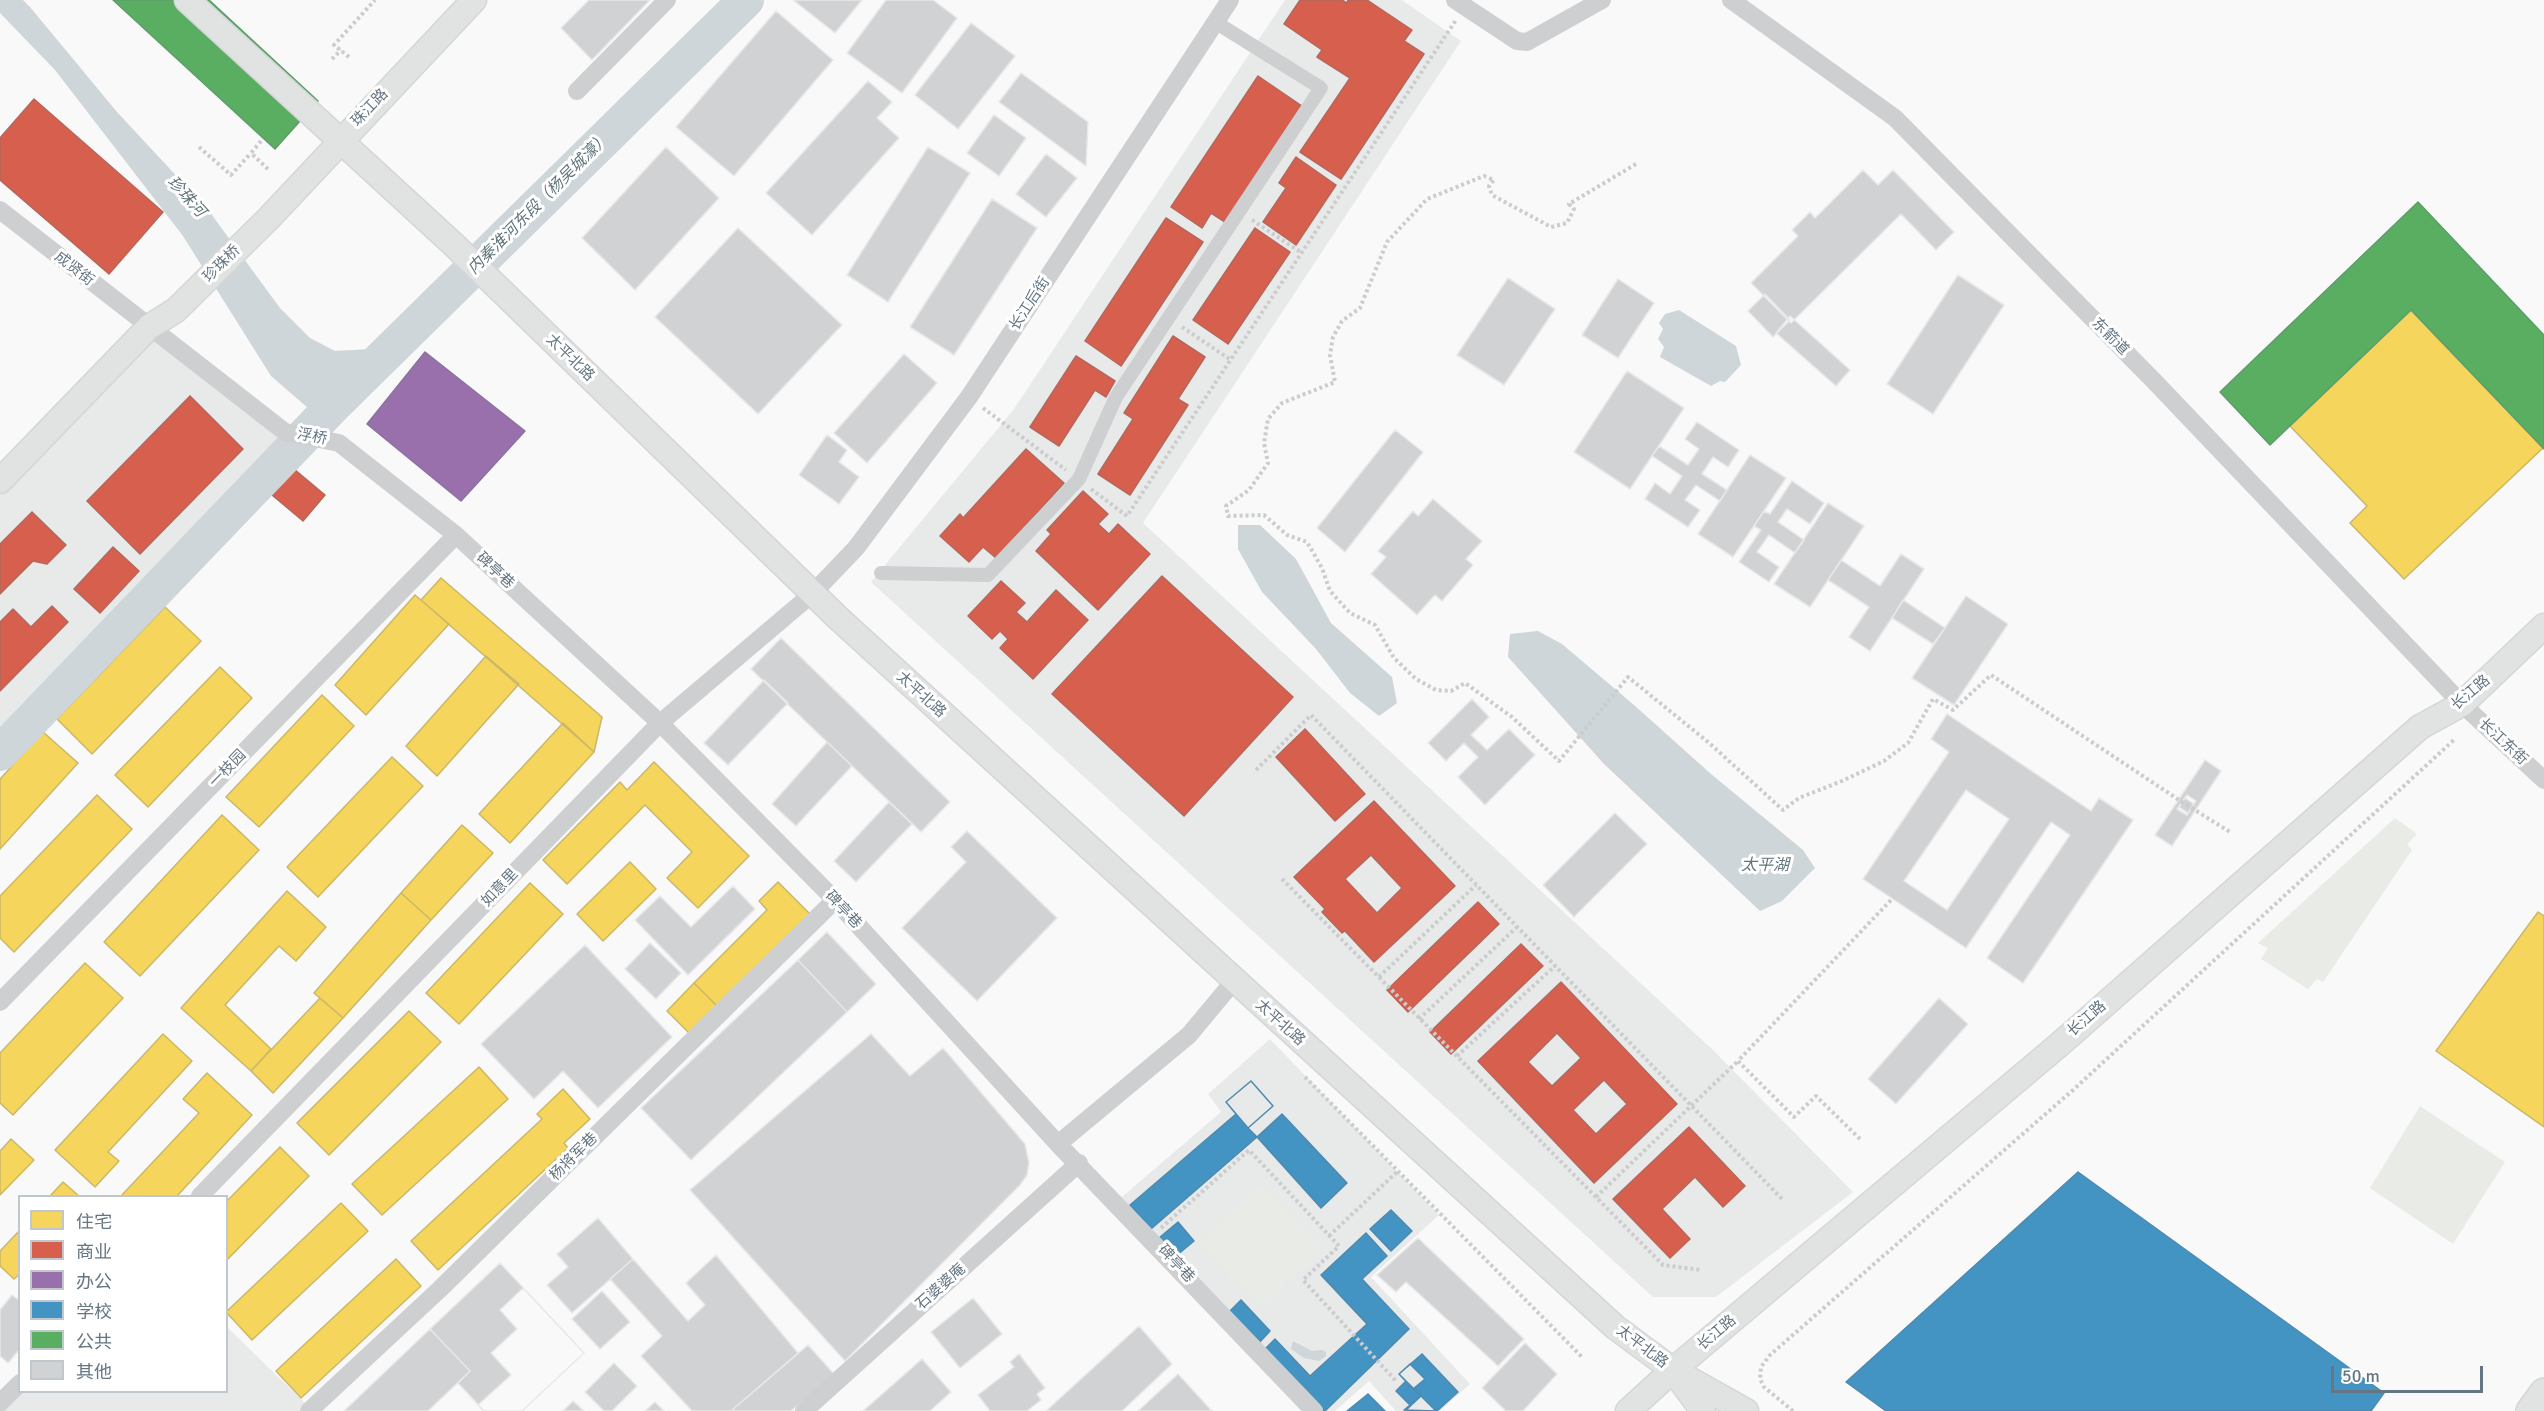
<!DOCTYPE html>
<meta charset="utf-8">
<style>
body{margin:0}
#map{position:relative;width:2544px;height:1411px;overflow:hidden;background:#f9f9f9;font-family:Signika,"Noto Sans SC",sans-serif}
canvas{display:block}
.legend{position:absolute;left:18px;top:1195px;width:210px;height:198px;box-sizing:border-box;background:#fff;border:2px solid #c1c8cd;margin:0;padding:8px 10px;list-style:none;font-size:18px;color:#657683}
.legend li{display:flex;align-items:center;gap:12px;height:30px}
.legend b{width:30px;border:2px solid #c1c8cd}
.scale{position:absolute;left:2331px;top:1366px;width:152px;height:27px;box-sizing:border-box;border:3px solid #657683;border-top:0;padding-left:8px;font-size:18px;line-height:21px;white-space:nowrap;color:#657683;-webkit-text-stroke:4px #fff;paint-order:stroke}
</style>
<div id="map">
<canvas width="2544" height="1411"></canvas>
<ul class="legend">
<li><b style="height:16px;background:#f6d55c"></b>住宅</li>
<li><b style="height:16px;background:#d6604d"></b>商业</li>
<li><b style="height:16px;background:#9970ab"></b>办公</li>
<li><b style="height:16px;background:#4393c3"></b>学校</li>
<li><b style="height:16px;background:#5aae61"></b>公共</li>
<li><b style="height:16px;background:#d0d2d3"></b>其他</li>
</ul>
<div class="scale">50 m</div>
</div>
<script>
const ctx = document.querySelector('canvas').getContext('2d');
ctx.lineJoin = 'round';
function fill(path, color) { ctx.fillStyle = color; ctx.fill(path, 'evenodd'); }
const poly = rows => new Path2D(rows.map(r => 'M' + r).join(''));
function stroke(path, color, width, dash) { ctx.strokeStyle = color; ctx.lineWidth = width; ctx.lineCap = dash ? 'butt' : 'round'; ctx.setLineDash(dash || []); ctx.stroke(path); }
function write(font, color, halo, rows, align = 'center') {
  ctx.font = font + ' Signika,"Noto Sans SC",sans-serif'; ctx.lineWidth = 6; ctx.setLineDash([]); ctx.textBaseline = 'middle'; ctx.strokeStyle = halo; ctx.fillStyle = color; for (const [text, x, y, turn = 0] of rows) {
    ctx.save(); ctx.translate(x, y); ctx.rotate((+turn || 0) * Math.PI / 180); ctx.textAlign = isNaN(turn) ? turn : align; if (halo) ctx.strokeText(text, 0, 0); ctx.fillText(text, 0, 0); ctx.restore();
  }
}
const built = poly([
 [1285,0,1402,0,1461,41,1143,523,1715,1052,1853,1192,1716,1297,1653,1297,871,582,1014,409],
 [149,327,285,432,0,734,0,481],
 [1270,1039,1439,1215,1371,1277,1470,1384,1440,1411,1396,1411,1369,1381,1335,1411,1314,1411,1116,1202,1221,1112,1208,1094],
 [227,1327,311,1409,309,1411,0,1411,20,1392,226,1392]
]);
const green = poly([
 [2395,818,2417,834,2407,844,2412,850,2323,982,2317,979,2308,989,2261,959,2268,948,2258,943],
 [2420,1106,2505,1162,2453,1244,2370,1188],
 [1261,1184,1323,1248,1260,1309,1197,1244]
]);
const water = poly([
 [0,0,23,0,30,7,117,112,209,211,280,308,310,338,335,351,370,349,308,408,271,376,183,236,55,70,0,13],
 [1679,310,1736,346,1741,365,1725,382,1720,381,1711,386,1660,357,1664,347,1658,339,1663,329,1659,323,1665,314],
 [1238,525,1260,525,1296,559,1331,623,1392,677,1397,703,1379,716,1350,693,1316,649,1262,592,1238,549],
 [1538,631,1562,644,1634,705,1711,774,1803,850,1815,868,1782,901,1760,911,1604,764,1508,657,1510,634],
 [1293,1341,1312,1351,1322,1350,1326,1352,1326,1356,1319,1361,1304,1358,1291,1349]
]);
const homes = poly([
 [2411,310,2543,448,2404,579,2350,523,2367,506,2290,426,2411,310],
 [441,578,602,717,594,752,421,600,441,578],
 [415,595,449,624,366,715,335,685,415,595],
 [165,607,201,641,92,754,57,719,165,607],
 [486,656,519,684,437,776,406,746,486,656],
 [220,667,252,698,148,807,115,775,220,667],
 [322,695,354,726,259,827,226,797,322,695],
 [563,723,594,752,510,843,479,814,563,723],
 [43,732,78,763,0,849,0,779,43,732],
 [392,757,423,786,318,897,287,867,392,757],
 [654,762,749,856,698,908,667,878,692,852,645,805,567,884,543,860,620,782,627,790,654,762],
 [97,795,132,829,14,952,0,938,0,896,97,795],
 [222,815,259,850,140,976,104,942,222,815],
 [462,825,493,853,431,920,401,893,462,825],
 [630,862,656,889,603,941,577,914,630,862],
 [778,882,811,915,719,1008,694,983,767,910,759,901,778,882],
 [530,883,563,914,459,1024,426,993,530,883],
 [287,891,326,927,296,961,279,946,225,1005,271,1049,251,1071,181,1008,287,891],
 [401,893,431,920,343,1018,314,993,401,893],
 [2538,912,2544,916,2544,1127,2436,1051,2538,912],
 [85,963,123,998,13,1115,0,1103,0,1053,85,963],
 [694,983,719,1008,692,1036,667,1011,694,983],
 [320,998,343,1018,273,1093,251,1071,320,998],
 [409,1011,441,1042,329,1155,297,1123,409,1011],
 [163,1034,192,1061,108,1152,119,1161,95,1187,55,1150,163,1034],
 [479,1067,508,1099,382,1215,352,1184,479,1067],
 [207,1073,252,1115,177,1196,121,1196,199,1113,183,1099,207,1073],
 [563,1089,590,1119,564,1143,568,1148,438,1270,411,1241,542,1119,537,1114,563,1089],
 [11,1139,34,1160,0,1195,0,1151,11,1139],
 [280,1147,309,1176,226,1261,226,1202,280,1147],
 [63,1182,79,1196,50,1196,63,1182],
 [341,1203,368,1231,252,1340,226,1312,341,1203],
 [20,1230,20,1274,14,1279,0,1266,0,1251,20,1230],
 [396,1259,421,1286,301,1398,276,1371,396,1259]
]);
const shops = poly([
 [1300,0,1342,0,1347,3,1348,0,1367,0,1412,30,1404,41,1424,54,1341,179,1300,152,1350,78,1317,57,1322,50,1284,24,1300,0],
 [1258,76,1302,106,1225,222,1211,213,1202,228,1171,207,1258,76],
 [34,99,163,212,109,274,0,180,0,138,34,99],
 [1296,157,1336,185,1296,245,1263,222,1286,188,1279,183,1296,157],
 [1166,218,1203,242,1121,366,1085,341,1166,218],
 [1255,228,1290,252,1228,344,1193,320,1255,228],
 [1173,336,1205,357,1178,399,1188,405,1130,495,1098,474,1133,419,1124,413,1173,336],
 [1076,356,1115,381,1106,397,1095,390,1059,446,1030,427,1076,356],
 [190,396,243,449,140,554,87,501,190,396],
 [1026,449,1064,483,996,558,983,547,969,562,940,536,960,514,963,518,1026,449],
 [294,469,325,495,303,521,272,495,294,469],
 [1083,491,1108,514,1098,524,1109,534,1118,524,1150,554,1098,610,1036,551,1051,534,1047,530,1083,491],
 [32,512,66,545,47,564,33,561,0,594,0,544,32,512],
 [113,547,139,571,100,613,74,589,113,547],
 [1162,576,1293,697,1184,816,1052,694,1162,576],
 [1001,581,1025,603,1016,612,1027,622,1056,590,1088,620,1033,679,1000,648,1008,639,1000,631,992,639,968,616,1001,581],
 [52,606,68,622,0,691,0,622,13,609,31,627,52,606],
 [1305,729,1365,794,1335,821,1276,757,1305,729],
 [1374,801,1455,886,1374,962,1345,931,1342,933,1322,912,1325,909,1294,877,1374,801],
 [1371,855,1402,888,1377,913,1345,879,1371,855],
 [1478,902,1499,924,1408,1012,1387,990,1478,902],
 [1521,944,1543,966,1451,1054,1430,1032,1521,944],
 [1561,982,1677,1104,1594,1183,1478,1061,1561,982],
 [1557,1033,1581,1058,1552,1086,1528,1062,1557,1033],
 [1604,1080,1627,1104,1596,1134,1573,1110,1604,1080],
 [1689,1127,1745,1186,1723,1207,1695,1177,1662,1209,1690,1239,1670,1258,1613,1199,1689,1127]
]);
const offices = poly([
 [425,352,525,431,461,501,367,424,425,352]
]);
const schools = poly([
 [1251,1081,1273,1106,1248,1128,1257,1137,1151,1229,1130,1205,1236,1114,1226,1102,1251,1081],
 [1251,1081,1273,1106,1248,1128,1226,1102,1251,1081],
 [1282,1114,1347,1183,1321,1208,1257,1137,1282,1114],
 [2078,1172,2384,1393,2371,1411,1886,1411,1846,1382,2078,1172],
 [1391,1210,1412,1231,1391,1251,1370,1229,1391,1210],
 [1178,1222,1194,1241,1176,1256,1159,1238,1178,1222],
 [1366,1233,1387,1256,1362,1279,1409,1329,1325,1411,1322,1411,1264,1350,1275,1339,1310,1376,1367,1324,1321,1275,1366,1233],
 [1241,1300,1270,1331,1258,1344,1228,1313,1241,1300],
 [1422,1354,1458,1392,1437,1411,1405,1411,1421,1396,1399,1374,1422,1354],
 [1410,1364,1425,1379,1413,1389,1399,1374,1410,1364],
 [1406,1381,1421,1396,1410,1405,1396,1391,1406,1381],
 [1368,1394,1385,1411,1347,1411,1368,1394],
 [1421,1396,1436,1411,1404,1410,1421,1396]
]);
const public = poly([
 [113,0,209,0,318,101,275,149,113,0],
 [2418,202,2544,335,2544,449,2411,310,2270,445,2220,392,2418,202]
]);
const river = poly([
 [0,753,332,407,746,0]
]);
const building = poly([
 [589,0,650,0,592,60,561,28,589,0],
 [793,0,862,0,835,33,793,0],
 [886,0,933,0,957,18,902,93,847,53,886,0],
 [776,11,833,60,734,176,676,127,776,11],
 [971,23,1015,56,958,129,915,95,971,23],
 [1021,73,1088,122,1086,166,999,102,1021,73],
 [868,81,892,102,877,118,899,138,812,235,766,193,868,81],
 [994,115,1026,138,999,176,967,153,994,115],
 [666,147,719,198,635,290,582,238,666,147],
 [928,147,970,173,888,302,847,275,928,147],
 [1046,154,1077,178,1046,217,1016,194,1046,154],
 [1863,170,1878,185,1893,170,1954,232,1936,250,1901,214,1791,323,1751,283,1798,236,1792,230,1810,212,1815,218,1863,170],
 [992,199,1037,228,954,355,910,327,992,199],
 [738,228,842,325,758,414,655,317,738,228],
 [1958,275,2004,305,1933,414,1887,384,1958,275],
 [1508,278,1555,309,1504,385,1457,355,1508,278],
 [1618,279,1654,303,1618,358,1582,335,1618,279],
 [1765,294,1790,320,1773,337,1748,311,1765,294],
 [1790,316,1850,370,1836,386,1776,333,1790,316],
 [904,354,937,383,867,463,834,433,904,354],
 [1627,371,1684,408,1630,489,1574,452,1627,371],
 [1697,422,1739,450,1728,467,1713,457,1702,474,1727,490,1720,501,1696,485,1685,500,1700,510,1688,527,1645,499,1655,483,1670,494,1682,476,1652,456,1659,446,1688,465,1699,449,1685,439,1697,422],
 [1395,430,1423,452,1345,552,1317,528,1395,430],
 [827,435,847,450,839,462,859,477,839,504,799,475,827,435],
 [1750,455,1786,478,1733,557,1698,534,1750,455],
 [1792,481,1824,503,1810,524,1787,509,1778,522,1804,540,1795,553,1769,535,1757,552,1779,567,1769,582,1739,562,1761,530,1754,526,1764,511,1770,514,1792,481],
 [1433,499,1482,541,1466,559,1473,565,1442,601,1435,595,1417,615,1371,574,1386,557,1378,551,1413,511,1418,516,1433,499],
 [1828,503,1864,526,1810,607,1774,584,1828,503],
 [1901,554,1924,569,1870,651,1849,637,1869,607,1828,580,1841,560,1880,586,1901,554],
 [1966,596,2008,624,1954,705,1912,678,1966,596],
 [1903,600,1945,628,1933,644,1892,618,1903,600],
 [781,638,950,802,921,832,751,669,781,638],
 [764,680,788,703,728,765,704,743,764,680],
 [1472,699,1489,717,1471,735,1487,750,1509,729,1535,755,1485,805,1458,777,1478,757,1464,743,1446,761,1428,743,1472,699],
 [1947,714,2091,811,2099,798,2133,820,2023,983,1987,958,2070,835,2051,822,1966,948,1863,879,1949,752,1931,739,1947,714],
 [1966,790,2009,819,1947,910,1904,881,1966,790],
 [827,742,852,766,796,826,772,804,827,742],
 [2205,760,2221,771,2172,846,2155,835,2205,760],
 [2187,795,2196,801,2187,815,2177,809,2187,795],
 [2185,798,2194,804,2188,813,2179,807,2185,798],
 [889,802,912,824,856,882,834,861,889,802],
 [1615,813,1647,844,1574,917,1543,885,1615,813],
 [967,831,1057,918,977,1001,902,928,966,862,951,847,967,831],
 [733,886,755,909,688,975,635,920,660,896,691,927,733,886],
 [827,932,876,984,847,1012,798,960,827,932],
 [650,943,681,973,656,999,625,969,650,943],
 [585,945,672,1037,598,1108,563,1071,534,1099,481,1044,585,945],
 [798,960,847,1012,691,1160,641,1108,798,960],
 [1939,998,1968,1024,1896,1104,1868,1079,1939,998],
 [871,1034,910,1076,943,1048,1025,1144,1029,1163,1027,1175,1020,1185,845,1361,690,1190,871,1034],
 [598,1218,633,1259,572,1313,547,1285,568,1267,557,1254,598,1218],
 [1418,1238,1524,1339,1498,1366,1406,1282,1396,1292,1377,1275,1418,1238],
 [716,1255,798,1353,731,1411,692,1411,641,1356,662,1336,610,1279,633,1259,688,1321,705,1305,686,1283,716,1255],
 [500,1263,584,1353,522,1411,484,1411,458,1383,470,1371,430,1329,500,1263],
 [523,1288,584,1353,522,1411,484,1411,478,1405,511,1375,491,1353,517,1329,500,1310,523,1288],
 [602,1291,630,1322,600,1349,572,1319,602,1291],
 [12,1295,20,1301,20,1349,8,1363,0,1356,0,1310,12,1295],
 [973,1298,1002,1334,960,1368,931,1332,973,1298],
 [1139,1326,1172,1364,1122,1411,1046,1411,1139,1326],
 [430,1329,470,1371,428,1411,344,1411,430,1329],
 [1525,1343,1557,1374,1523,1411,1506,1411,1482,1388,1525,1343],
 [808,1345,834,1374,791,1411,731,1411,808,1345],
 [1019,1354,1045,1388,1037,1394,1041,1400,1027,1411,990,1411,978,1395,1014,1367,1010,1362,1019,1354],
 [922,1359,951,1392,930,1411,863,1411,922,1359],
 [614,1363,637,1386,612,1411,604,1411,585,1392,614,1363],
 [1178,1374,1212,1411,1138,1411,1178,1374],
 [573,1401,584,1411,563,1411,573,1401],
 [655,1402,664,1411,645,1411,655,1402]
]);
const path = poly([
 [349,57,334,45,375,0],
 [332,59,341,50],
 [261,141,251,153,270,171],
 [199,147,231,175,251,153],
 [1636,164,1569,204,1574,209,1567,223,1551,227,1492,195,1489,186,1494,180,1484,176,1427,199,1387,242,1360,308,1342,321,1333,337,1330,355,1335,382,1282,403,1268,419,1264,443,1268,463,1249,490,1226,506,1228,516,1264,515,1287,535,1307,542,1322,568,1330,591,1350,613,1375,625,1394,658,1416,679,1436,690,1451,691,1465,683,1512,717,1559,761,1628,677,1708,742,1783,810,1799,798,1842,781,1884,761,1908,743,1933,699,1953,710,1991,675,2182,802,2230,832],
 [1252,220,1302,253],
 [1182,327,1231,360],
 [983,408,1066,470],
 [1091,489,1127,516,1456,20],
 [1256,770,1311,715,1784,1201],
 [1282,879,1663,1265,1701,1270],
 [1379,977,1476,885],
 [1419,1019,1517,927],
 [1457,1056,1555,966],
 [1305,1077,1583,1358],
 [1860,1139,1816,1096,1794,1117,1738,1061,1891,900],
 [1596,1197,1738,1061],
 [1161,1228,1249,1150,1339,1246,1303,1280,1396,1381],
 [1329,1236,1399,1170],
 [1793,1411,1764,1387,1760,1379,1761,1367,1770,1355,2073,1090,2455,739]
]);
const pedestrian = poly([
 [881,573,988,575,1079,479,1116,397,1321,88,1215,22]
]);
const minor = poly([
 [1455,0,1517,41,1527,42,1602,0],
 [1731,0,1895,118,2154,381,2462,704,2544,780],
 [577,91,667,0],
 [0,210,285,432,339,443,456,535,660,723,835,900,1058,1144,1314,1411],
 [0,1002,456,535],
 [1058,1144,1189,1035,1234,981],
 [200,1196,660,723,812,594,856,548,969,397,1230,0],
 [0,1403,20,1383],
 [309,1411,440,1289,835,900],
 [804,1411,1079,1163]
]);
const secondary = poly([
 [187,0,453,244,837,617,1615,1327,1673,1370,1746,1411],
 [0,481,149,327,176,310,269,218,474,0],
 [1678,1377,1703,1411],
 [1628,1411,1673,1370,2060,1044,2420,727,2462,704,2544,626]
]);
const primary = poly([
 [2530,1411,2544,1392]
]);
const streetNames = [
 ["珠江路",370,108,-46],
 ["珍珠桥",222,264,-45],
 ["成贤街",74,269,38],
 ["长江后街",1030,304,-57],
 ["东箭道",2110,337,45],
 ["太平北路",570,358,44],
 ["浮桥",312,437,12],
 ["碑亭巷",495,571,43],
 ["长江路",2471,693,-40],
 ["太平北路",921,695,42],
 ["长江东街",2503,742,43],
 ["一枝园",228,769,-46],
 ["如意里",500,888,-46],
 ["碑亭巷",843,910,47],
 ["长江路",2087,1019,-41],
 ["太平北路",1280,1023,42],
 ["杨将军巷",574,1157,-45],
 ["碑亭巷",1176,1264,47],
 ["石婆婆庵",941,1287,-42],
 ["长江路",1717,1333,-40],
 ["太平北路",1642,1347,37]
];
const waterNames = [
 ["珍珠河",186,197,48],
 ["内秦淮河东段（杨吴城濠）",539,204,-45],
 ["太平湖",1765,866]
];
fill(built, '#e8e9e9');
fill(green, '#e8ebe6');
fill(water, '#ced6d9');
fill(homes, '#f6d55c');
stroke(homes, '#cab868', 1.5);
fill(shops, '#d6604d');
stroke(shops, '#b4675d', 1.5);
fill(offices, '#9970ab');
stroke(offices, '#89729f', 1.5);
fill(schools, '#4393c3');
stroke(schools, '#4d8ab0', 1.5);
fill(public, '#5aae61');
stroke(public, '#5d9d6b', 1.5);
stroke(river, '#ced6d9', 36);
fill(building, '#d0d2d3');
stroke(building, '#e8e8e8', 1.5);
stroke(secondary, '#d5d6d7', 27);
stroke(primary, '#d5d6d7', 30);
stroke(path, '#cbcccd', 4, [3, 3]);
stroke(pedestrian, '#cecfd0', 14);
stroke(minor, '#cecfd0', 18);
stroke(secondary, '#e1e2e2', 24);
stroke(primary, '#e1e2e2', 27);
write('15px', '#657683', '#fff', streetNames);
write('italic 16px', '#60757c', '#fff', waterNames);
</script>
